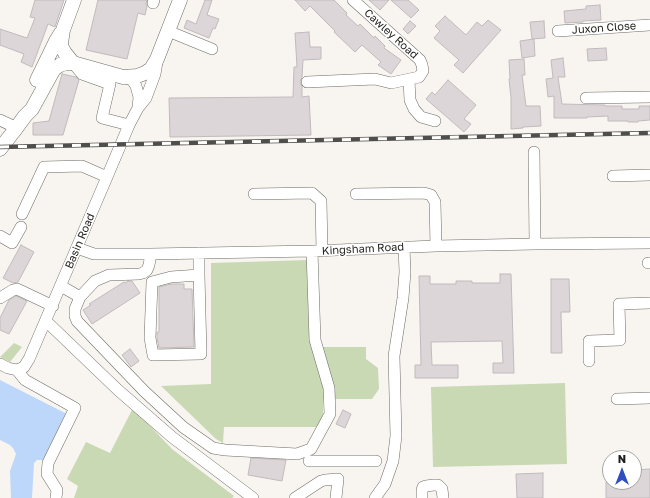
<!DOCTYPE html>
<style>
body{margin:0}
#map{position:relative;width:650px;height:498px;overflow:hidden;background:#f8f5f0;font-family:"Golos Text",sans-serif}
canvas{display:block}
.north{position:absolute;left:602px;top:450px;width:40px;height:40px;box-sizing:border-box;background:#fff;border:1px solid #a5a5a4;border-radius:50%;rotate:0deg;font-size:11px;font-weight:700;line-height:16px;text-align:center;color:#1f1e1c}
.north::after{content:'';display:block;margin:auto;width:14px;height:18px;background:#2f4ebf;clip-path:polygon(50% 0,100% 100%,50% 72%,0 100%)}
</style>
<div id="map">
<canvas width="650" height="498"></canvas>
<div class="north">N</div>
</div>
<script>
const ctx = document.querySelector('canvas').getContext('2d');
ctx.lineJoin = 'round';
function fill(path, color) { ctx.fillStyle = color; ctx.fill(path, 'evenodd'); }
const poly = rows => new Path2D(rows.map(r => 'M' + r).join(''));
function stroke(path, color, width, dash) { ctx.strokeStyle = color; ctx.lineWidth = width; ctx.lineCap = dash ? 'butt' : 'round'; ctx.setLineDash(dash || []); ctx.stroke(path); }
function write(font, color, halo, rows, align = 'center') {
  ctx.font = font + ' "Golos Text",sans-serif'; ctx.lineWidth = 3; ctx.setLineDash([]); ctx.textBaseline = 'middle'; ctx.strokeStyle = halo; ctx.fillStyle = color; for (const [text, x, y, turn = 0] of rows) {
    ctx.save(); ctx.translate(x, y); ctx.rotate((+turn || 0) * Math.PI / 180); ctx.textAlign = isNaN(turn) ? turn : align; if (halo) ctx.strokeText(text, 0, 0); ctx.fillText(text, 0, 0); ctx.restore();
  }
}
const green = poly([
 [308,260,311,347,366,347,366,359,378,368,379,389,372,399,323,399,323,414,319,427,224,427,223,443,216,439,161,386,211,384,211,263],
 [14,343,22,347,10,362,0,357],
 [565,383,567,464,433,467,431,387],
 [133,408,172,449,234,496,232,498,74,498,78,486,67,479,86,442,110,453]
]);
const water = poly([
 [0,380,67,414,45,461,42,460,37,460,34,463,32,498,11,498,10,471,16,454,13,448,10,445,0,440]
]);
const building = poly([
 [35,0,64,0,55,27,48,24,32,67,21,62,24,54,0,45,0,29,27,38,35,18,30,17,35,0],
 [98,0,147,0,146,4,147,6,145,15,138,13,127,59,86,50,98,0],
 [205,0,212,0,207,15,219,19,215,29,213,28,209,38,184,28,187,20,196,24,205,0],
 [295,0,334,0,347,13,346,15,358,26,360,24,374,38,375,36,385,46,384,48,401,60,391,74,378,65,381,62,362,45,355,52,334,32,335,31,310,6,305,11,295,0],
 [369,0,389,0,380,10,369,0],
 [391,0,408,0,419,10,411,18,391,0],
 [600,5,601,20,583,21,583,22,565,23,564,11,586,9,586,6,600,5],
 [445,16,466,35,477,22,482,26,488,20,501,30,463,73,454,65,459,60,434,38,440,31,435,26,445,16],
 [410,21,416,26,408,34,403,29,410,21],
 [544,21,545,38,532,39,530,22,544,21],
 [309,32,310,47,321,47,321,59,303,60,302,77,300,82,302,87,302,97,309,96,311,135,170,137,169,98,293,97,294,67,297,67,295,33,309,32],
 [534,39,535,56,522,58,520,41,534,39],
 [606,48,607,60,588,61,587,49,606,48],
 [563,58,565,77,558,77,562,104,605,105,605,106,622,106,622,109,639,109,639,106,650,106,650,120,638,121,638,122,628,122,628,121,608,121,608,116,587,117,587,118,554,118,554,96,548,97,546,79,553,78,551,60,563,58],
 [524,59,525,75,522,75,526,106,540,106,541,126,523,127,523,128,511,129,511,98,509,79,510,79,509,60,524,59],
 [62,74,76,77,79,80,63,135,33,135,33,123,49,121,62,74],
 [448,80,476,105,464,119,471,124,464,132,426,99,432,92,435,95,448,80],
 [21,245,34,252,18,282,13,283,3,278,21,245],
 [500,274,511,274,514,373,493,373,493,363,503,363,502,341,431,342,432,365,458,365,458,378,415,378,415,365,421,365,419,276,430,276,430,284,456,284,456,281,472,281,472,283,500,283,500,274],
 [551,279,569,279,570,312,561,312,562,353,551,353,551,279],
 [128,281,132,281,140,293,92,324,83,310,91,305,89,304,124,282,125,283,128,281],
 [171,284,184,284,184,289,192,289,194,347,159,348,157,338,157,332,159,332,159,287,171,284],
 [16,296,27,301,9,334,0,330,0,318,9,300,16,296],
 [130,349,139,361,131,367,122,355,130,349],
 [343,410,351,414,345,428,336,424,343,410],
 [251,458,286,460,282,481,248,475,251,458],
 [650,469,650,498,606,498,606,482,634,482,634,470,650,469],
 [543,473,543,498,517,498,516,474,543,473]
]);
const minor = poly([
 [153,3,154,0],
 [168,31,212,49],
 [558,31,650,25],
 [73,63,82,74,110,84,102,118,129,125],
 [123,77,132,80,136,86,139,97,138,108],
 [409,80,410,100,414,109,421,117,435,121],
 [307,82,375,79,391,83,419,77,423,71,422,65,420,60,353,0],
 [586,98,650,97],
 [0,120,17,128],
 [534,152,535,244],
 [613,176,650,175],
 [254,194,312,193,321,201,322,251],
 [356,194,424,193,431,195,435,202,436,246],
 [22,214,44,167,82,166,107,177],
 [0,236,12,243,21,227],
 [77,248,94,254,151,254,312,251,436,246,535,244,650,243],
 [199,253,199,275,201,354,153,355,150,338,152,282,171,277,199,275],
 [151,254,149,265,147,270,143,273,139,274,109,275,95,281,80,297,75,309,75,316,77,321,144,391,183,427,213,448,225,450,297,454,311,449,330,414,329,388,315,340,312,251],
 [648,263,650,263],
 [61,286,80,297],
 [0,298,13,290,17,289,53,306],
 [46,321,118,390,172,437,253,498],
 [589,361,589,341,620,340,619,304,650,303],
 [0,364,8,368,17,370],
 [17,370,24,367,29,359,107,177,129,125,138,108,146,98,155,74,157,62],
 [17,370,25,380,75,408,48,463,47,474,57,490,56,498],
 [617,399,650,398],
 [309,461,376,461],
 [295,498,321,481,325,480,338,479,336,498],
 [375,498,385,484,393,461,396,436,394,356,403,298,405,272,404,247],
 [422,498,422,490,423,487,426,486,434,485,438,485,442,489,443,498]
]);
const major = poly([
 [74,0,63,30,61,43,62,48,65,53,73,63,123,77,137,76,145,73,151,69,157,59,180,0],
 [37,80,56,41,61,33],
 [0,149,14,131,25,116,32,109,54,69,60,65,66,63,73,63]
]);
const rail = poly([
 [0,147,650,133]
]);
const streetNames = [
 ["Juxon Close",604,28,-4],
 ["Cawley Road",391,34,42],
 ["Basin Road",80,241,-67],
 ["Kingsham Road",363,249,-3]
];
fill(green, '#c8d9b4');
fill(water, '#bcd7f9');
fill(building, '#dcd6d9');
stroke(building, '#c0babd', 1);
stroke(minor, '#6d6b67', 12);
stroke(major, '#6d6b67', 15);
stroke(minor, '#fff', 11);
stroke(major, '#fff', 14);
stroke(rail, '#504e4b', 4.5);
stroke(rail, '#fff', 3, [9]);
write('11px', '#1f1e1c', '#fff', streetNames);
</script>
